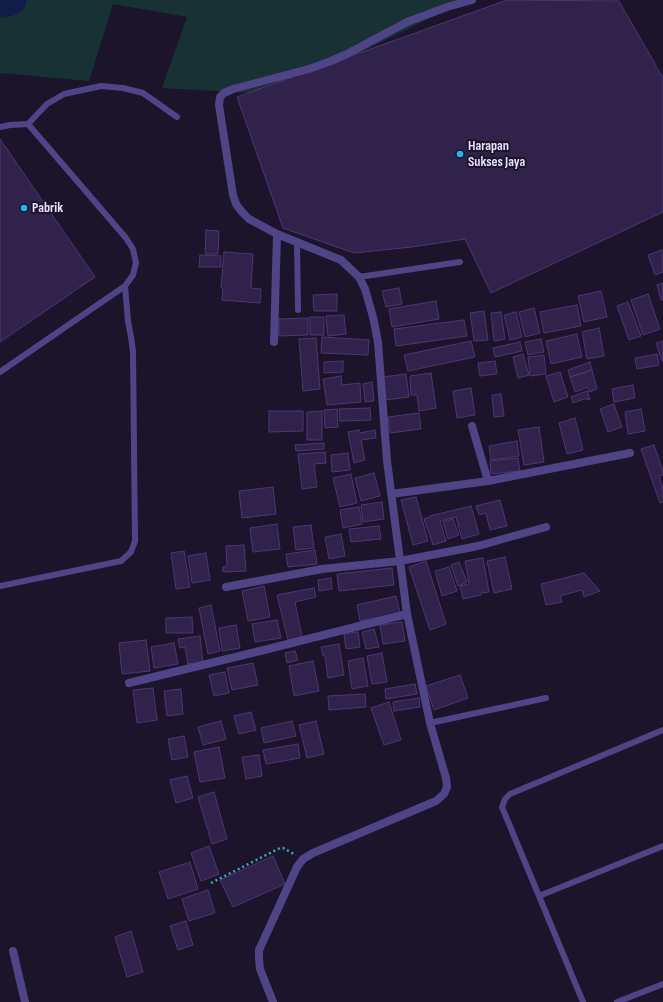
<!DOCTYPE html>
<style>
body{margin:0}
canvas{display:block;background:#1b142b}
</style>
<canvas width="663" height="1002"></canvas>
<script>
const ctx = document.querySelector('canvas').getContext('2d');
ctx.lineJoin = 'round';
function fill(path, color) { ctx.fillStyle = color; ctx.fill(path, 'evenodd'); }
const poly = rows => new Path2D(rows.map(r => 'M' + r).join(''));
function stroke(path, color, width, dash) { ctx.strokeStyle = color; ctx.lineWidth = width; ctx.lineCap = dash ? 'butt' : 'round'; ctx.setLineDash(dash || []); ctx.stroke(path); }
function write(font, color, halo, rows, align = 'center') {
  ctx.font = font + ' "Sofia Sans Condensed",sans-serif'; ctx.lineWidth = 4; ctx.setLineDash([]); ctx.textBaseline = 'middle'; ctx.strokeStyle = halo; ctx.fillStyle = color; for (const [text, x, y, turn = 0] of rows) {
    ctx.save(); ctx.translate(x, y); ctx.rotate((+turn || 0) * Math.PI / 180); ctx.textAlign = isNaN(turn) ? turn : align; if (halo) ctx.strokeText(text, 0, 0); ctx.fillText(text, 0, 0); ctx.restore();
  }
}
const green = poly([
 [0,0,466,0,349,58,249,93,162,88,187,17,113,4,89,81,0,73]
]);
const river = poly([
 [0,3,8,2,12,0]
]);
const building = poly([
 [507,0,619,1,663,78,663,212,491,293,465,239,412,247,354,253,283,228,237,97,507,0],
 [0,139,95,277,0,342,0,139],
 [206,230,219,231,218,254,205,254,206,230],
 [662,250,663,272,655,275,648,255,662,250],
 [224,252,253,254,251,288,261,289,260,303,222,300,223,289,221,288,224,252],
 [200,255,221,256,221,267,199,267,200,255],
 [663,283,663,300,661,300,657,285,663,283],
 [399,288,402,304,386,307,382,291,399,288],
 [601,291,607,317,584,322,578,296,601,291],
 [337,294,337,311,314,311,313,295,337,294],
 [648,294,660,329,643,335,631,300,648,294],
 [436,301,439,319,392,327,389,309,436,301],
 [628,302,641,336,629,340,617,306,628,302],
 [577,305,581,326,544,333,540,312,577,305],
 [534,308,540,333,525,337,519,312,534,308],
 [484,311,488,340,474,341,470,313,484,311],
 [501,312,505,339,494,341,491,313,501,312],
 [516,312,522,337,510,340,504,315,516,312],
 [344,315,346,334,328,336,326,316,344,315],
 [310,317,324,317,324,335,310,335,310,317],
 [308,318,308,335,279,336,279,319,308,318],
 [464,320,467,336,396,346,394,329,464,320],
 [599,328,604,356,587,359,582,332,599,328],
 [577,334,582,357,551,364,546,341,577,334],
 [322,337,369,340,368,355,321,353,322,337],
 [316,338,320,389,303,391,299,339,316,338],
 [541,339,544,352,528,355,525,342,541,339],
 [471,341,475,357,408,371,404,355,471,341],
 [663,341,663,361,662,361,656,343,663,341],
 [520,342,522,351,495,357,493,348,520,342],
 [523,354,529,375,518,378,513,357,523,354],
 [657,354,659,365,637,369,635,358,657,354],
 [544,355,546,374,530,376,528,357,544,355],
 [343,361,343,372,324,373,324,362,343,361],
 [495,361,497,374,480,376,478,363,495,361],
 [590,362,592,370,570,377,568,370,590,362],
 [592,370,597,389,589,392,588,387,575,392,570,377,592,370],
 [560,372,568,397,554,402,546,376,560,372],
 [431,373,436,408,419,411,417,395,411,395,410,376,431,373],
 [406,374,409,397,385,400,383,377,406,374],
 [341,376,342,385,360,383,361,402,327,405,323,379,341,376],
 [372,382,374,401,365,402,363,384,372,382],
 [633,385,635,398,614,402,612,389,633,385],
 [471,388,475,415,457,418,453,391,471,388],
 [587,391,590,399,587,400,587,398,573,403,571,397,587,391],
 [501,394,504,416,494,417,492,395,501,394],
 [614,404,622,427,608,432,600,409,614,404],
 [370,408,371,420,340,421,339,409,370,408],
 [337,409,338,427,325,428,324,410,337,409],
 [641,409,645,431,628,434,625,412,641,409],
 [269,411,303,411,303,431,269,432,269,411],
 [322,411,322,440,307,440,307,412,322,411],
 [419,413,421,429,390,433,388,417,419,413],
 [575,418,583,450,567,454,559,423,575,418],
 [539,427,544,462,524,465,518,430,539,427],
 [359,430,360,433,375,430,376,438,361,440,365,460,354,463,348,432,359,430],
 [517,441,519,456,491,460,489,446,517,441],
 [324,443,324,449,296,451,295,445,324,443],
 [654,445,663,472,663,475,659,476,663,489,663,502,660,503,641,449,654,445],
 [325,452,326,463,314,464,317,487,302,489,298,454,325,452],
 [348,453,350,470,332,472,331,455,348,453],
 [518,458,520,471,491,474,490,461,518,458],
 [374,473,380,496,361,501,355,478,374,473],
 [351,474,357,503,340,507,333,478,351,474],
 [273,487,276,514,242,518,239,491,273,487],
 [416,497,428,541,413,545,401,500,416,497],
 [500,500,507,526,490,530,486,513,479,515,476,506,500,500],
 [382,502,384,519,363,522,361,505,382,502],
 [471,506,479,534,462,539,456,517,440,521,446,541,433,545,424,519,430,517,430,516,471,506],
 [359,507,362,524,343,528,340,510,359,507],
 [453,519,459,535,448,539,443,522,453,519],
 [277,524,280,549,253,552,250,528,277,524],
 [311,525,314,548,296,550,293,527,311,525],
 [379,526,381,539,351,542,349,529,379,526],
 [341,534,345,556,329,559,325,537,341,534],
 [244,545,246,571,223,572,223,567,227,566,226,546,244,545],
 [315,550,317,564,288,567,286,554,315,550],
 [184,551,190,587,176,589,171,553,184,551],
 [206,553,210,580,192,583,188,556,206,553],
 [505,557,512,589,494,593,487,561,505,557],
 [483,558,489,592,481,593,481,595,463,599,460,586,469,584,465,561,483,558],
 [426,561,446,624,430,630,409,567,426,561],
 [459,562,467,582,458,586,451,565,459,562],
 [449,567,457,591,442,596,435,571,449,567],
 [392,568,394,585,339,591,337,574,392,568],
 [584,573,600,591,584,597,582,590,560,596,562,602,546,605,541,584,584,573],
 [331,578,332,589,319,591,318,580,331,578],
 [264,586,270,617,248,621,242,591,264,586],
 [314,588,316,597,295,602,302,637,288,640,277,595,314,588],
 [396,596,400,613,360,621,357,605,396,596],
 [211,605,220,651,208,654,199,608,211,605],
 [192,617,193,633,166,633,166,618,192,617],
 [277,620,281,638,255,642,252,624,277,620],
 [402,622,405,641,383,644,380,625,402,622],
 [236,625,240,648,222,651,219,628,236,625],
 [374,629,379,647,366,649,362,632,374,629],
 [358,632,360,647,346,649,344,634,358,632],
 [200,636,203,662,188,664,185,647,180,648,178,639,200,636],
 [146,640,150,671,122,674,119,643,146,640],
 [174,643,178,664,154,668,151,647,174,643],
 [339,644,344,675,328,678,325,656,323,656,321,647,339,644],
 [295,651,298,660,287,663,285,653,295,651],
 [382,653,387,682,372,684,367,656,382,653],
 [363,658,368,686,352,689,348,661,363,658],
 [313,661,319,691,294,696,289,666,313,661],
 [253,663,258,685,232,690,227,668,253,663],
 [225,672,229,693,214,696,209,675,225,672],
 [460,675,468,698,434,710,426,686,460,675],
 [415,684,417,694,386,699,385,689,415,684],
 [153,688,157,720,137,723,133,690,153,688],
 [181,689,183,714,167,716,164,691,181,689],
 [365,694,366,707,329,710,328,696,365,694],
 [419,698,420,707,394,711,393,702,419,698],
 [389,702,401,740,384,745,371,708,389,702],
 [251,712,256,730,239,734,234,716,251,712],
 [221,721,226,739,203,745,198,727,221,721],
 [292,721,296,736,264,743,261,728,292,721],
 [316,721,324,754,307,758,299,725,316,721],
 [184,736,188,757,172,760,168,739,184,736],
 [298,744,300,758,266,764,263,750,298,744],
 [219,747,225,778,200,782,194,752,219,747],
 [259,755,262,776,246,779,242,757,259,755],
 [187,776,193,798,176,803,170,780,187,776],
 [214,792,227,839,212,844,198,797,214,792],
 [209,846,219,874,201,881,191,853,209,846],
 [273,856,285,884,233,907,220,880,273,856],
 [190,862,198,889,168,899,159,872,190,862],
 [208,890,215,913,189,921,182,899,208,890],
 [186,921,193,945,178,950,170,926,186,921],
 [131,931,143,972,127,977,115,937,131,931]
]);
const path = poly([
 [211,883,280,848,283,848,294,854]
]);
const service = poly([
 [0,127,10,125,28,124,47,104,64,94,101,86,123,88,143,93,177,117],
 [297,241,298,310],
 [359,277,460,262],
 [0,372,125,286,133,275,136,263,133,249,126,238,28,124],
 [0,586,121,561,131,552,135,541,133,352,131,337,128,321,125,286],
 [430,723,546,698],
 [539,896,663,846],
 [583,1002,502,807,505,799,510,794,663,730],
 [617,1002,663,984]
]);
const minor = poly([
 [274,342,277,234],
 [472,426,488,481],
 [391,494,488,481,630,453],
 [226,587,322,569,400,561,478,546,546,527],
 [129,683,264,650,407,614],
 [13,951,25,1002],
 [273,1002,260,969,259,958,259,950,297,867,303,859,313,853,436,801,444,794,447,787,446,778,430,723,407,614,387,461,378,342,373,317,365,289,359,277,341,260,277,234,249,219,242,212,236,204,233,195,219,105,220,97,224,93,233,89,309,69,331,61,347,54,407,22,447,7,472,0]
]);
const markers = [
 [460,154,4,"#1fb9ea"],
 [24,208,4,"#1fb9ea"]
];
const poiNames = [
 ["Harapan",468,146],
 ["Sukses Jaya",468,162],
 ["Pabrik",32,208]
];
fill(green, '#183134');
stroke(river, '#111d47', 29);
fill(building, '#30224a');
stroke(building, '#4b3674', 1);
stroke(path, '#3daab4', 2.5, [2, 3]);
stroke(service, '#4f4485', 6);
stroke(minor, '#4f4485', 8);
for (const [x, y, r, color] of markers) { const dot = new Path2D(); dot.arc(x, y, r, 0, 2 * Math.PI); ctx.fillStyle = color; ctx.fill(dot); stroke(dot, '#1b142b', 1.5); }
write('bold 14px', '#e8e1fc', '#1b142b', poiNames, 'left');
</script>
